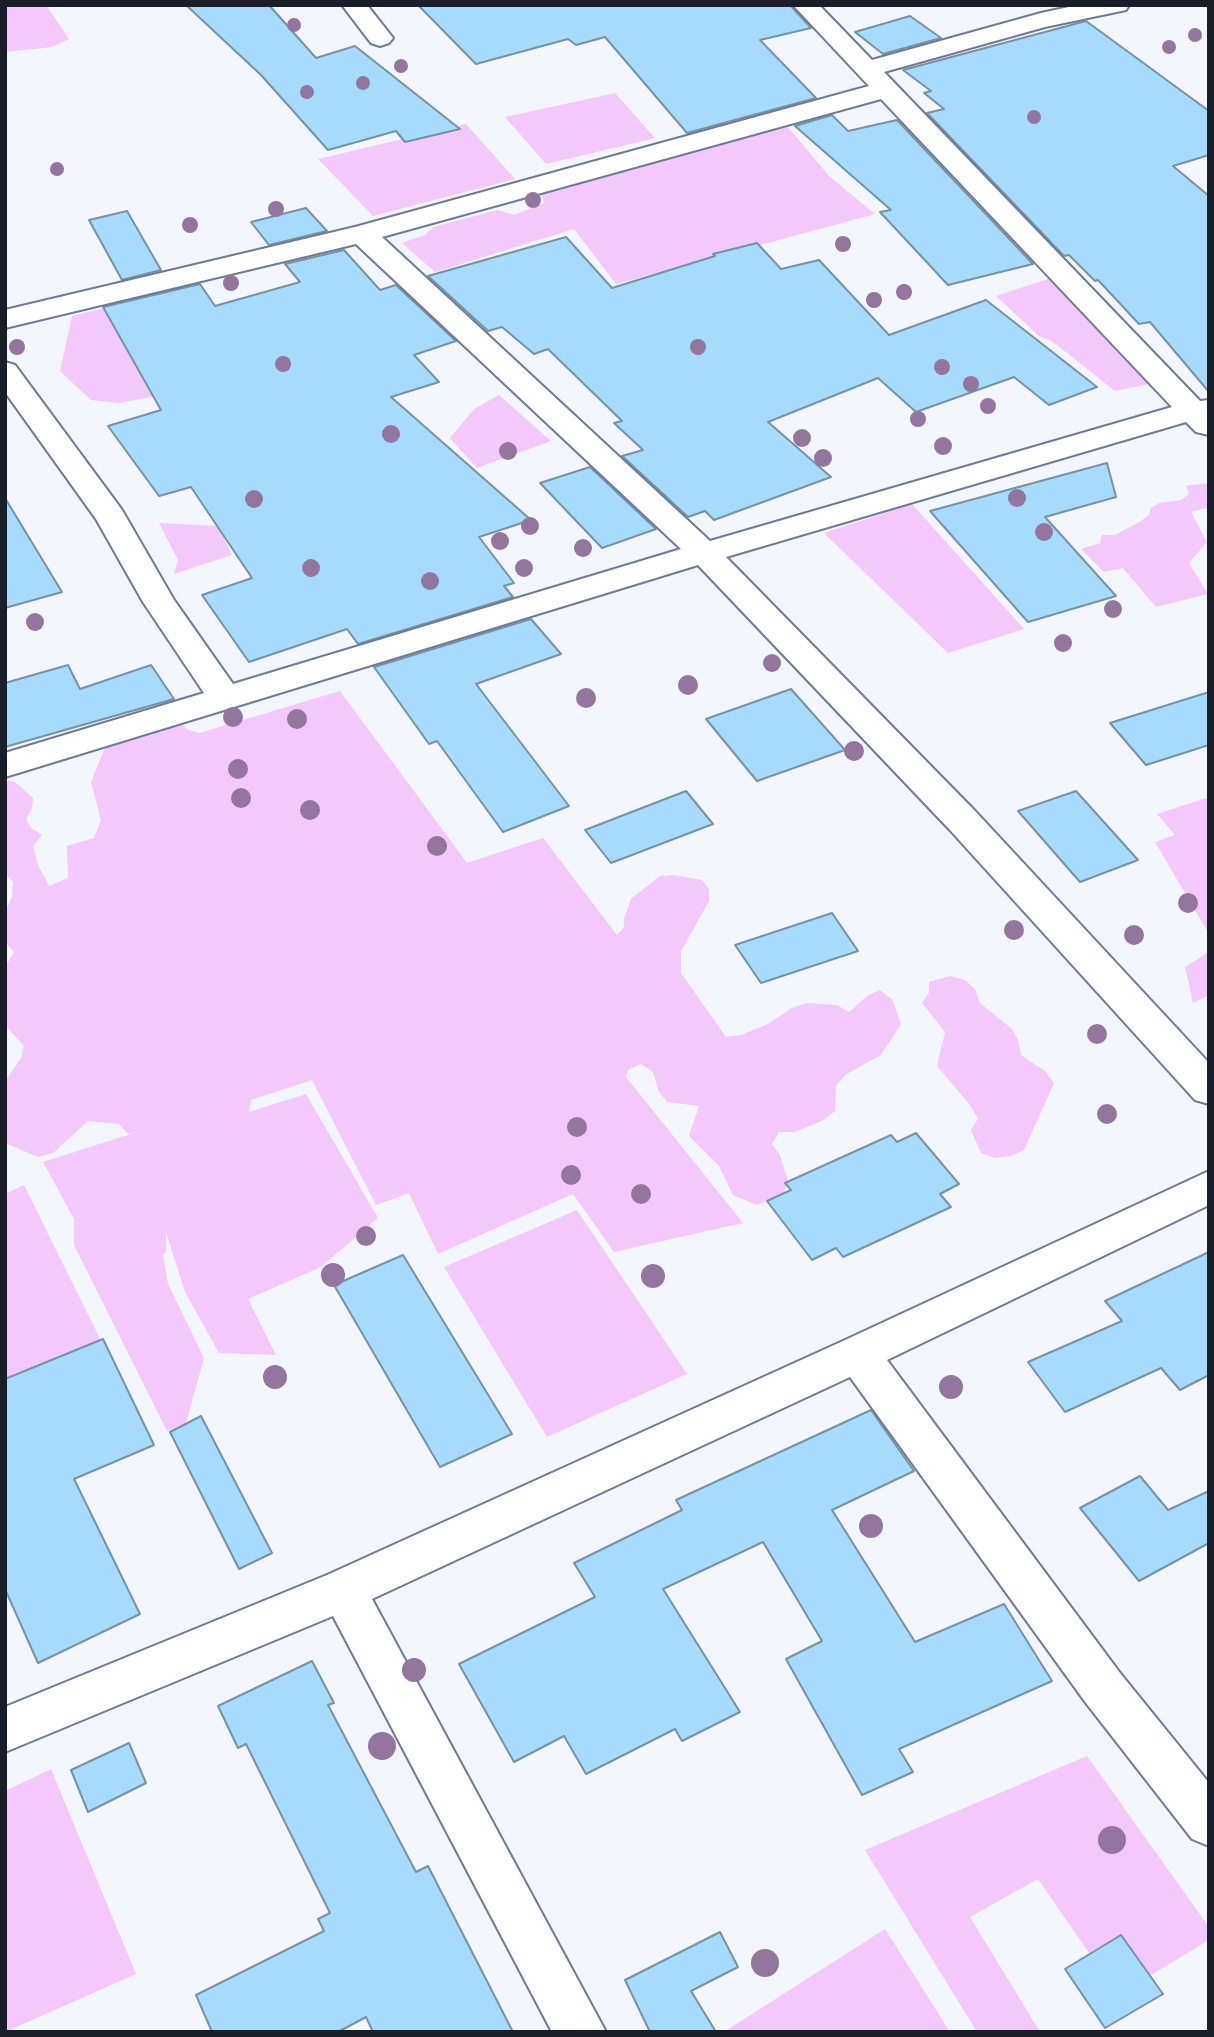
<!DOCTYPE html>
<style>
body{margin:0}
#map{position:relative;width:1214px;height:2037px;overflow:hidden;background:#f3f6fc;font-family:"Archivo Narrow",sans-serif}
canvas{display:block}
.frame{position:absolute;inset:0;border:7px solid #191e28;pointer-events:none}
</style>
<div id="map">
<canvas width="1214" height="2037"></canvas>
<div class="frame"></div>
</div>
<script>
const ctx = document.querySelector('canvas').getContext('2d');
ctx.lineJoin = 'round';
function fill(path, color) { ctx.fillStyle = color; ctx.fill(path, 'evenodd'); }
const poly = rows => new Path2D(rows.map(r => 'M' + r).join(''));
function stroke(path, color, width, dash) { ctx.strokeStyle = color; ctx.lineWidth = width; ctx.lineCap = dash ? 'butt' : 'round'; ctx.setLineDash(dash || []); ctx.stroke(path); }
const green = poly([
 [5,5,46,5,69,39,52,47,5,52],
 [615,93,655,138,546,164,505,117],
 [466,124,515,179,373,216,318,159],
 [788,127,829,176,875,214,616,284,574,229,435,272,402,243,425,235,433,227,498,210,514,215,544,203,541,191,561,180],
 [1051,278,1149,384,1115,391,1052,341,1039,336,996,296],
 [104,308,137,369,207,349,163,395,119,403,91,400,60,371,72,316],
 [499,395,551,441,477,468,450,438,474,409],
 [1209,483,1209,507,1191,512,1207,542,1189,563,1208,594,1156,607,1123,568,1104,572,1081,549,1100,543,1102,535,1115,535,1141,521,1149,515,1151,508,1159,503,1181,500,1189,494,1186,486],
 [912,504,1024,629,948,653,824,533],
 [159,523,218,526,232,555,174,574,178,560],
 [340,691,467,863,543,838,617,935,624,927,624,918,631,899,660,876,674,875,702,880,709,889,709,901,681,951,681,973,726,1037,741,1035,768,1024,792,1008,807,1003,837,1005,849,1012,867,996,880,990,892,999,901,1024,881,1055,845,1075,836,1086,835,1111,824,1120,795,1132,779,1132,772,1144,780,1155,788,1181,784,1193,757,1205,733,1195,719,1166,689,1136,699,1106,667,1102,659,1092,653,1072,641,1064,628,1070,626,1077,743,1223,614,1252,573,1194,438,1254,409,1193,376,1205,312,1080,251,1100,249,1112,306,1094,378,1218,321,1267,248,1299,276,1355,219,1353,185,1292,166,1232,166,1251,163,1255,168,1284,204,1358,186,1423,167,1431,74,1245,74,1219,43,1162,137,1132,128,1134,119,1124,88,1121,53,1153,38,1157,5,1143,6,1080,21,1058,24,1046,5,1025,5,967,14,952,5,942,5,912,12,897,13,882,5,874,5,780,15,782,33,798,32,808,26,819,31,828,42,835,33,846,38,865,49,886,68,878,67,846,94,838,101,820,91,782,109,738,179,722,187,729,199,733],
 [1209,797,1209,934,1155,842,1175,835,1157,814],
 [1209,952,1209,995,1193,1003,1185,967],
 [950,976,965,980,975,989,980,1003,1012,1029,1018,1040,1021,1055,1045,1071,1054,1083,1024,1150,1011,1156,995,1158,981,1153,971,1130,978,1119,970,1105,937,1066,945,1032,922,1003,929,993,929,982],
 [24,1185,101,1341,5,1381,5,1194],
 [577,1210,687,1374,547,1437,444,1267],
 [1087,1756,1209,1927,1209,1940,1118,1995,1038,1879,970,1917,1040,2032,977,2032,865,1850],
 [51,1769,136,1974,5,2032,5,1791],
 [885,1929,950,2032,724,2032]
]);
const building = poly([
 [186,5,269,5,316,58,355,46,460,129,405,142,396,131,328,150,261,75,186,5],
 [418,5,790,5,811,28,760,40,816,98,687,133,605,37,576,45,568,39,476,64,418,5],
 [910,16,941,38,883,54,855,32,910,16],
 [1086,21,1209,111,1209,155,1173,166,1209,196,1209,392,1150,322,1139,324,1098,280,1095,281,1069,255,1064,256,927,113,944,109,924,93,931,91,903,70,1086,21],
 [832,115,848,131,897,120,1033,264,948,285,880,212,891,210,795,126,832,115],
 [306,208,327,231,269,245,251,222,306,208],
 [127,211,161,270,122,280,89,220,127,211],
 [566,237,612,288,715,256,713,254,757,243,781,269,819,260,889,335,986,300,1097,387,1049,405,1014,377,916,412,878,378,768,422,831,477,714,520,705,511,688,517,622,456,643,450,614,423,622,421,548,349,534,354,502,327,488,331,428,276,566,237],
 [344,250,380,290,396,285,456,341,414,355,439,382,391,397,531,520,479,537,514,583,504,586,513,597,358,644,347,629,249,662,202,595,252,578,191,487,159,496,108,426,161,410,103,307,200,284,215,306,300,282,285,264,344,250],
 [1107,463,1116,497,1045,517,1116,596,1028,622,930,511,1107,463],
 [590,467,656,529,602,548,540,483,590,467],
 [5,498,62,592,5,608,5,498],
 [531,619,561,654,476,684,569,806,503,832,437,741,429,744,374,667,531,619],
 [68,665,80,689,151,665,174,699,5,747,5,683,68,665],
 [791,689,845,750,757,781,706,719,791,689],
 [1209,692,1209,745,1146,765,1110,723,1209,692],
 [686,791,713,824,611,863,585,830,686,791],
 [1076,791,1138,860,1080,882,1018,811,1076,791],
 [832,913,858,951,761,983,735,945,832,913],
 [916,1133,959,1184,940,1194,951,1207,843,1257,836,1248,812,1260,767,1201,791,1190,785,1183,891,1135,897,1142,916,1133],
 [1209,1252,1209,1375,1180,1390,1161,1368,1065,1412,1028,1362,1122,1321,1105,1301,1209,1252],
 [403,1255,512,1434,440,1467,334,1285,403,1255],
 [103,1339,154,1445,74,1479,140,1614,38,1663,5,1589,5,1379,103,1339],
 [871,1410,914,1471,832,1510,915,1642,1004,1604,1052,1681,899,1749,913,1772,862,1795,786,1659,822,1641,763,1542,663,1589,740,1712,682,1741,675,1729,586,1774,564,1736,514,1762,459,1664,595,1597,574,1563,682,1510,676,1500,871,1410],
 [201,1416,272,1553,239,1569,170,1432,201,1416],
 [1140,1476,1168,1510,1209,1491,1209,1543,1139,1581,1080,1508,1140,1476],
 [312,1661,334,1703,328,1705,416,1872,428,1866,513,2032,373,2032,366,2017,338,2032,212,2032,196,1995,324,1931,318,1919,330,1913,246,1744,238,1748,218,1706,312,1661],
 [129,1743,146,1783,88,1812,71,1770,129,1743],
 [720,1932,738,1967,691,1991,716,2032,650,2032,625,1980,720,1932],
 [1121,1935,1163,1994,1105,2028,1065,1969,1121,1935]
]);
const minor = poly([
 [342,5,367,5,393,38,389,43,380,46,371,43,342,5],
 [793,5,819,5,872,60,1041,13,1078,5,1129,5,1126,10,1045,27,884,72,1200,401,1209,400,1209,435,1196,432,1186,422,726,557,976,812,1209,1063,1209,1104,1195,1100,950,830,698,565,5,777,5,753,204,693,143,602,96,519,5,392,5,362,15,365,122,510,174,600,233,684,681,549,356,244,5,328,5,310,355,227,869,86,793,5],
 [881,99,1172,407,710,541,382,237,881,99],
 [1209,1171,1209,1205,887,1360,1120,1673,1209,1783,1209,1846,1192,1839,1086,1703,850,1377,372,1599,606,2032,552,2032,333,1616,5,1752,5,1707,327,1575,843,1341,1209,1171]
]);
const trees = [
 [294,25,7],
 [1195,35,7],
 [1169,47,7],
 [401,66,7],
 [363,83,7],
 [307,92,7],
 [1034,117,7],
 [57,169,7],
 [533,200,8],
 [276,209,8],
 [190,225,8],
 [843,244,8],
 [231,283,8],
 [904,292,8],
 [874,300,8],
 [17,347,8],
 [698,347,8],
 [283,364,8],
 [942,367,8],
 [971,384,8],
 [988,406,8],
 [918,419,8],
 [391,434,9],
 [802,438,9],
 [943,446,9],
 [508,451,9],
 [823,458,9],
 [1017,498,9],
 [254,499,9],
 [530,526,9],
 [1044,532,9],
 [500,541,9],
 [583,548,9],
 [311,568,9],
 [524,568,9],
 [430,581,9],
 [1113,609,9],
 [35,622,9],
 [1063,643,9],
 [772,663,9],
 [688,685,10],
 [586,698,10],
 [233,717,10],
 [297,719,10],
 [854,751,10],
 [238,769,10],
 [241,798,10],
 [310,810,10],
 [437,846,10],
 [1188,903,10],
 [1014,930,10],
 [1134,935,10],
 [1097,1034,10],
 [1107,1114,10],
 [577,1127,10],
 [571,1175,10],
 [641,1194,10],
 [366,1236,10],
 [333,1275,12],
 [653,1276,12],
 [275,1377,12],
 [951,1387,12],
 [871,1526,12],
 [414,1670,12],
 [382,1746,14],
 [1112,1840,14],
 [765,1963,14]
];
fill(green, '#f3c8fc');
fill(building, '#a6dbfe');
stroke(building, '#7792a4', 2);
stroke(minor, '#6f7b94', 4);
fill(minor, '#fff');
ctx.fillStyle = '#93769e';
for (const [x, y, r] of trees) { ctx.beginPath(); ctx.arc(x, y, r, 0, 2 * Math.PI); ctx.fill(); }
</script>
